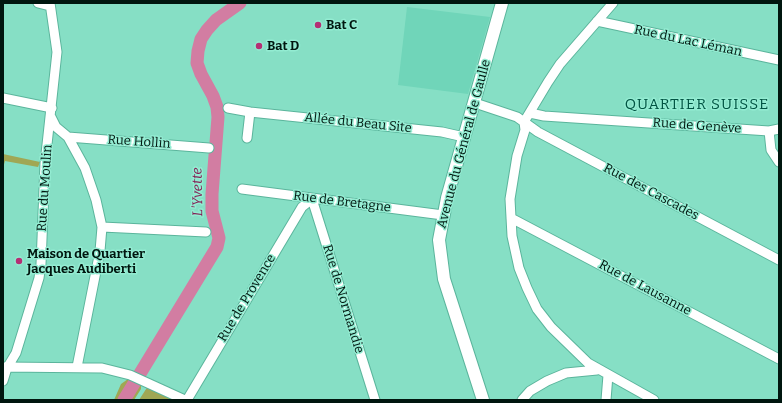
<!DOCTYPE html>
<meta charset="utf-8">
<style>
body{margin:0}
#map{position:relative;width:782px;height:403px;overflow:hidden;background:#86dfc5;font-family:Bitter,serif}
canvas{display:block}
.frame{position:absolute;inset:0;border:4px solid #00160f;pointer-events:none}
</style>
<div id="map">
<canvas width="782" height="403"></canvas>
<div class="frame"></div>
</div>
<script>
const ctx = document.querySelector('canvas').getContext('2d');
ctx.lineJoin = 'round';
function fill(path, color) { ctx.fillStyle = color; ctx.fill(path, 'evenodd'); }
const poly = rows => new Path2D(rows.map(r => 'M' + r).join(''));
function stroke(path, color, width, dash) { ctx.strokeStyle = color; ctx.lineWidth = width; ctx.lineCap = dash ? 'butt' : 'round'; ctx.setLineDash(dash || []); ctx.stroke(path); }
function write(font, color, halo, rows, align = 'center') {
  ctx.font = font + ' Bitter,serif'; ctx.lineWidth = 3; ctx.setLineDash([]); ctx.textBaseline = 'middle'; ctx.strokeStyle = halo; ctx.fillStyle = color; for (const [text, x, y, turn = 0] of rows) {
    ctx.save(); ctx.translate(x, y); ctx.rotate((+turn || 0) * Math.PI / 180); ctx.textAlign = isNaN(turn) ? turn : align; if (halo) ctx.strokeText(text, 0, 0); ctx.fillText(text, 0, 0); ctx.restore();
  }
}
const built = poly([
 [407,7,490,17,468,94,398,85]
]);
const green = poly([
 [3,154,40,162,38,167,5,161,3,168],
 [128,379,141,385,141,389,134,400,114,400,121,384],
 [148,386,177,400,139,400]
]);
const river = poly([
 [124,400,217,247,219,238,212,211,212,194,218,117,217,107,213,96,201,74,197,63,198,51,201,39,207,30,216,20,240,3]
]);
const minor = poly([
 [38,3,50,6],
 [613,3,560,64,548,82,524,122,525,130,517,156,510,199,512,236,519,268,527,288,537,309,551,327,588,363,654,400],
 [597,21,779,60],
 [3,98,52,108],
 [475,103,517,117,538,132,779,260],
 [228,108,250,112],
 [530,113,544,116,769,131,779,129],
 [51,117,56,127,68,137,85,168,96,200,102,227,100,251,77,367],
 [769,131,771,150,779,162],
 [68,137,209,148],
 [247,138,250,112,442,132,464,137],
 [242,189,443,215],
 [312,199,375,400],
 [511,218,779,359],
 [102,227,206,232],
 [3,367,102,368,130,375,185,400],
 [3,381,7,368,16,353,39,278,41,264,45,163,57,52,50,3],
 [187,400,302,207,312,199],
 [522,400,530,391,547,381,566,373,597,370],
 [606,400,608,375]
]);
const secondary = poly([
 [483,400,444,279,439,240,447,198,502,3]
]);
const markers = [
 [318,25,4,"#b42f74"],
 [259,46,4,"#b42f74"],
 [19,261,4,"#b42f74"]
];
const poiNames = [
 ["Bat C",326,25],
 ["Bat D",267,46],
 ["Maison de Quartier",27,254],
 ["Jacques Audiberti",27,269]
];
const streetNames = [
 ["Rue du Lac Léman",688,41,12],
 ["Allée du Beau Site",358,123,6],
 ["Rue de Genève",697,126,4],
 ["Rue Hollin",139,142,4],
 ["Avenue du Général de Gaulle",464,144,-75],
 ["Rue du Moulin",45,188,-86],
 ["Rue des Cascades",651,192,28],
 ["Rue de Bretagne",342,202,7],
 ["Rue de Lausanne",645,288,28],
 ["Rue de Provence",247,298,-59],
 ["Rue de Normandie",343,299,73]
];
const waterNames = [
 ["L'Yvette",198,192,-91]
];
const quarterNames = [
 ["QUARTIER SUISSE",697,105]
];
fill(built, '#70d5b9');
fill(green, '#a0a754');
stroke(river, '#d27da2', 13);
stroke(minor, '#5bb59c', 11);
stroke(secondary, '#5bb59c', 14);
stroke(minor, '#fff', 9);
stroke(secondary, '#fff', 12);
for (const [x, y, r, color] of markers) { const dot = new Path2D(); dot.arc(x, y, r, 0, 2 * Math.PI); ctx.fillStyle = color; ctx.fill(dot); stroke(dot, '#93ecd2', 1.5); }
write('bold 13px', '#00160f', '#93ecd2', poiNames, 'left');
write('13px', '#00160f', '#93ecd2', streetNames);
write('italic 14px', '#841f54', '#93ecd2', waterNames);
ctx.letterSpacing = '1px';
write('15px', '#005342', '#93ecd2', quarterNames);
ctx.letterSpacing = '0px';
</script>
